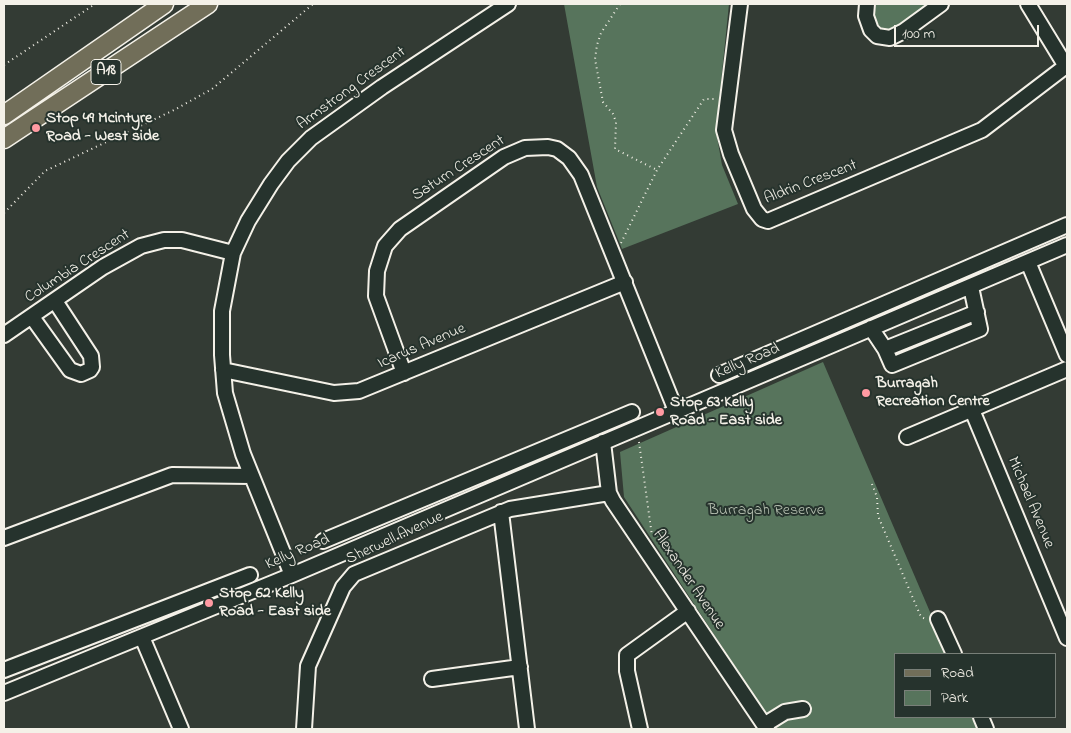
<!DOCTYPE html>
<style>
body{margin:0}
#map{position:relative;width:1071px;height:733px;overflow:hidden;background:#333b34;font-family:"Indie Flower",sans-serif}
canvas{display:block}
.frame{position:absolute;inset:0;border:5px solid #f4f1e8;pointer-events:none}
.legend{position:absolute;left:894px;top:653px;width:162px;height:65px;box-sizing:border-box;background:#26332d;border:1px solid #787f78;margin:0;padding:6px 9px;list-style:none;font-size:15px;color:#f4f1e8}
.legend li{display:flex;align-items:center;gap:10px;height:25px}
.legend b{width:25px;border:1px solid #787f78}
.scale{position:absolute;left:894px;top:25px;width:145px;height:22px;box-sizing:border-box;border:2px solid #f4f1e8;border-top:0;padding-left:6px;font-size:15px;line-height:18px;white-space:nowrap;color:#f4f1e8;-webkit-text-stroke:4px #26332d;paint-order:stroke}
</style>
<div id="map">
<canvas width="1071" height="733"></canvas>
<div class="frame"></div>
<ul class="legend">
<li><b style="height:6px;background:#716e59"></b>Road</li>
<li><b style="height:14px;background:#57745c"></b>Park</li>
</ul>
<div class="scale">100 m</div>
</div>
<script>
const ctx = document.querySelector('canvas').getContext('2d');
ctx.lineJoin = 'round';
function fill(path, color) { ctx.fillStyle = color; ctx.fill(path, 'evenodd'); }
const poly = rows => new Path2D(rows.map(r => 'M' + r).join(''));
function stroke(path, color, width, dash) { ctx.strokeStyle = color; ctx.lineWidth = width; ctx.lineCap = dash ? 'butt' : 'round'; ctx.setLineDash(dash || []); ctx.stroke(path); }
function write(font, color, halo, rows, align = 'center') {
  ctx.font = font + ' "Indie Flower",sans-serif'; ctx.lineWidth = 4; ctx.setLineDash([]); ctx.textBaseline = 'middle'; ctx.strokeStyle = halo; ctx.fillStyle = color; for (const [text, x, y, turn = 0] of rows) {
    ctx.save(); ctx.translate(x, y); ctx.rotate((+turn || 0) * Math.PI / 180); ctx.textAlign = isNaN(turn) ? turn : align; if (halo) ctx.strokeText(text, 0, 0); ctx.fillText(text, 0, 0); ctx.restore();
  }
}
const green = poly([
 [564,4,729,4,716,131,722,165,738,204,622,249,597,187],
 [876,4,932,4,896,30,882,30,874,17],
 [823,362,948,654,895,654,895,717,975,717,980,729,776,729,624,497,620,452]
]);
const path = poly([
 [620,4,601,33,597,45,595,59,603,102,613,114,616,122,615,149,657,170],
 [4,65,95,4],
 [4,213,45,171,174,110,212,89,313,4],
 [621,243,657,170,704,99,717,99],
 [639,442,652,536],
 [872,484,877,497,878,516,921,617,926,619]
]);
const minor = poly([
 [740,4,724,130,731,154,754,209,762,219,768,221,982,130,1066,66],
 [867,4,866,16,871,30,877,36,890,38,904,31,941,4],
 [1028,4,1067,68],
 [1028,262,1067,355],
 [32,317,70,370,81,374,90,370,92,367,91,356,55,301],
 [871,328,885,349,892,365,980,329,971,287],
 [4,335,103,267,141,246,164,240,182,240,233,253],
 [885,349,977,312],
 [223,370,334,393,359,391,625,282],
 [404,373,376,296,377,271,385,246,400,229,504,157,525,148,548,147,557,149,569,158,581,175,676,411],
 [719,375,1067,225],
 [972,410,1067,638],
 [907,437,1067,369],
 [603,442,609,493,613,501,767,729],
 [501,512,527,729],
 [4,538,172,475,251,476],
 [323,541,632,412],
 [292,575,243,454,225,393,222,355,222,311,233,253,248,221,271,184,288,161,311,138,382,87,508,4],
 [938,619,954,654],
 [142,637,181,729],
 [4,670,250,575],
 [432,679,520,667],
 [4,693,292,575,1067,245],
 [981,717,986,729],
 [764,725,785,712,803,709],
 [304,729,308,666,343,587,354,574,510,509,609,493],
 [640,729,627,671,627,655,688,611]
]);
const major = poly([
 [4,115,164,4],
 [4,139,208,4]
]);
const markers = [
 [36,128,5,"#ff9aa2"],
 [866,393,5,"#ff9aa2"],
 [660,412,5,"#ff9aa2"],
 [209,603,5,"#ff9aa2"]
];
const shields = [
 [106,72,30]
];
const shieldNames = [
 ["A18",106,72]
];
const streetNames = [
 ["Armstrong Crescent",352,89,-36],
 ["Saturn Crescent",459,169,-33],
 ["Aldrin Crescent",811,183,-21],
 ["Columbia Crescent",78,267,-33],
 ["Icarus Avenue",422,347,-23],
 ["Kelly Road",748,362,-23],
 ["Michael Avenue",1030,503,67],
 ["Sherwell Avenue",395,539,-25],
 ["Kelly Road",298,553,-23],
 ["Alexander Avenue",688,580,56]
];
const poiNames = [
 ["Stop 49 Mcintyre",46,119],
 ["Road - West side",46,137],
 ["Burragah",876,384],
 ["Recreation Centre",876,402],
 ["Stop 63 Kelly",670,403],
 ["Road - East side",670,421],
 ["Stop 62 Kelly",219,594],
 ["Road - East side",219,612]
];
const parkNames = [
 ["Burragah Reserve",766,511]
];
fill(green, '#57745c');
stroke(minor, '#f4f1e8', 18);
stroke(major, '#f4f1e8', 21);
stroke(path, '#f4f1e8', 2, [1, 4]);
stroke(minor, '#26332d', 14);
stroke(major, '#716e59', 18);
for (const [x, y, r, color] of markers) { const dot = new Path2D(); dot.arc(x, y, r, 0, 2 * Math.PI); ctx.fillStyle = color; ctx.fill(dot); stroke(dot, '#26332d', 2); }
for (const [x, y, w] of shields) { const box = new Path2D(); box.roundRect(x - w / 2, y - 12.5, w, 25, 4); ctx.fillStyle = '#26332d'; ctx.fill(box); stroke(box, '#f4f1e8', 1); }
write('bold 15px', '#f4f1e8', null, shieldNames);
write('16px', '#f4f1e8', '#26332d', streetNames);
write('bold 16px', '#f4f1e8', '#26332d', poiNames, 'left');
write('16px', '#b5bfb0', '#26332d', parkNames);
</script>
